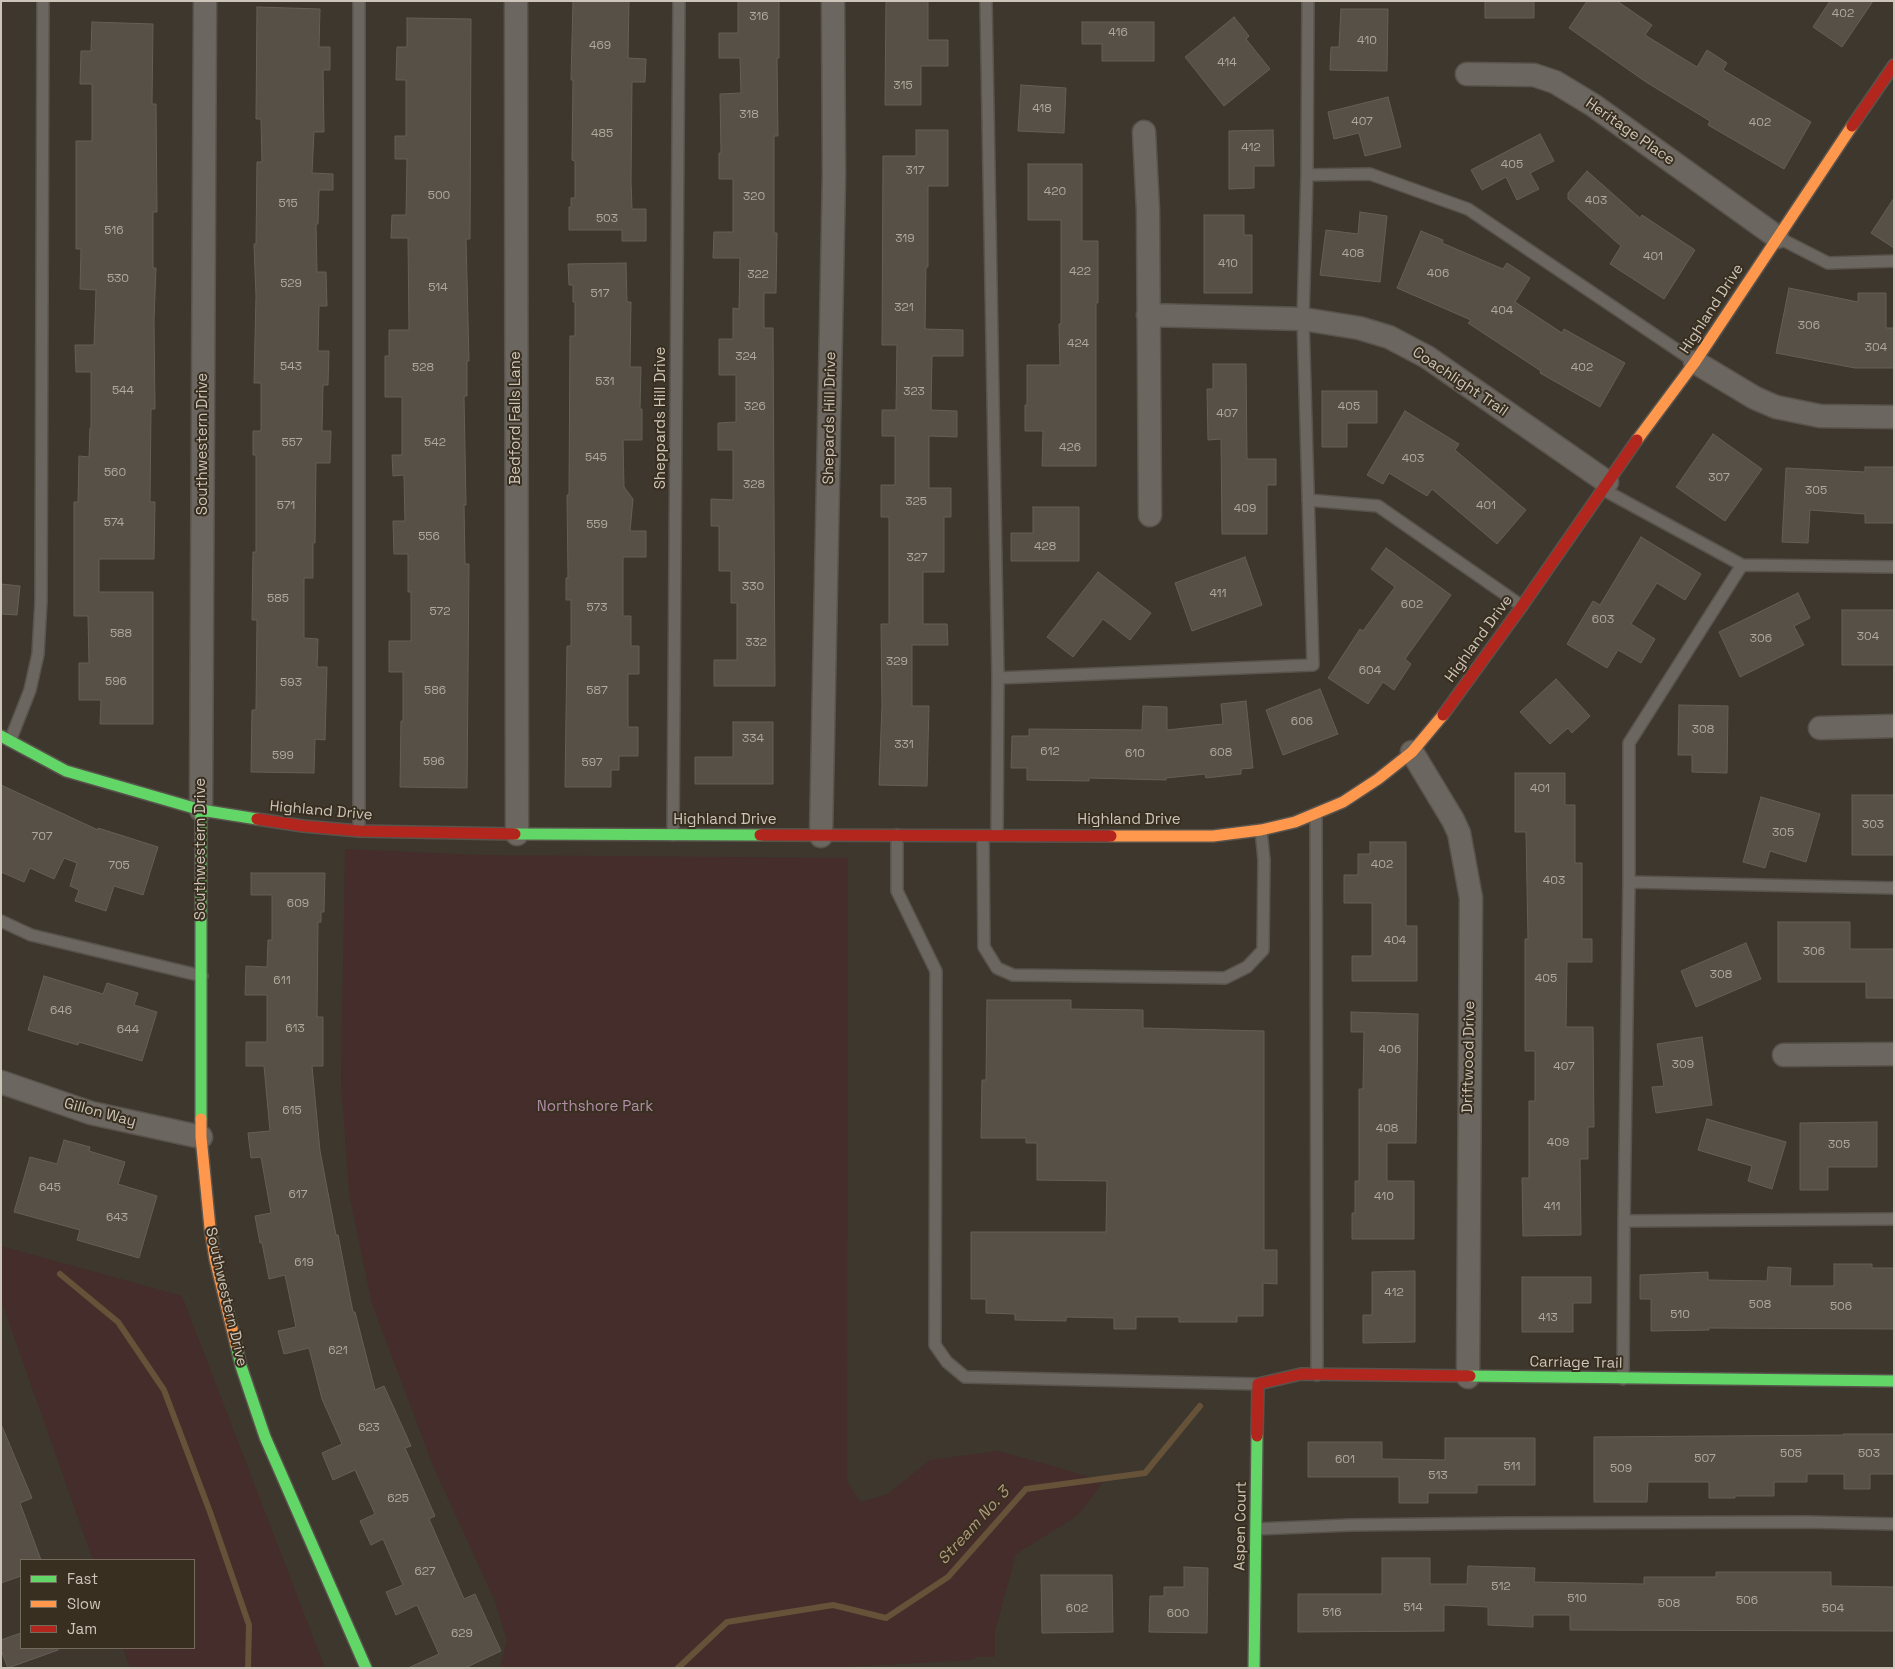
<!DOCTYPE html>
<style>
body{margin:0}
#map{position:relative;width:1895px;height:1669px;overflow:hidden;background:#3e372d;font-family:"Space Grotesk",sans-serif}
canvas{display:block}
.frame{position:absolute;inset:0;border:2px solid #cdc5b9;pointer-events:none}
.legend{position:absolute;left:20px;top:1559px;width:175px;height:90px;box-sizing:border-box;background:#392f20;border:1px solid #746b5d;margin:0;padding:6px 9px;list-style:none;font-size:15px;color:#cdc5b9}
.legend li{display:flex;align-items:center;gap:10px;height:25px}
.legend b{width:25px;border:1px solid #746b5d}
</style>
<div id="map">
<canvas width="1895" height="1669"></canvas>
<div class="frame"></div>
<ul class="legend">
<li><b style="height:6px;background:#63d668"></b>Fast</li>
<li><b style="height:6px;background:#ff974d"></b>Slow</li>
<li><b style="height:6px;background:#b3261e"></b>Jam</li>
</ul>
</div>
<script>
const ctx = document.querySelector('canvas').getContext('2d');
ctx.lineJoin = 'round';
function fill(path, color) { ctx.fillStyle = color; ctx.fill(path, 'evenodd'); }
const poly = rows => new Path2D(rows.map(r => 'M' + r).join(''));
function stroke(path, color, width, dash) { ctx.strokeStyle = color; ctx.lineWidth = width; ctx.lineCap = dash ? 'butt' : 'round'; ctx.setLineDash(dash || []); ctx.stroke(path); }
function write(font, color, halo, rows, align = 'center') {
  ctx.font = font + ' "Space Grotesk",sans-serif'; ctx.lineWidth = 4; ctx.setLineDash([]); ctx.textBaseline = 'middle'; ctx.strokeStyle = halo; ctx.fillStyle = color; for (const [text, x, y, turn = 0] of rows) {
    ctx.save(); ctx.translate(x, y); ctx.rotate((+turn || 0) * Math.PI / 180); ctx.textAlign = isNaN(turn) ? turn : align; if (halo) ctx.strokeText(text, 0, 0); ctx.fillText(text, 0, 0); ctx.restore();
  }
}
const green = poly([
 [345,849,480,855,848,858,847,1481,860,1502,888,1494,930,1460,998,1451,1060,1468,1103,1482,1077,1516,1016,1554,995,1631,995,1657,977,1657,972,1660,824,1668,500,1668,507,1641,495,1601,434,1468,372,1304,349,1193,341,1081],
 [1,1246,182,1296,325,1668,130,1668,123,1648,194,1648,194,1560,93,1560,1,1300]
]);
const stream = poly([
 [60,1274,118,1322,164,1390,210,1512,249,1625,248,1668],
 [678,1668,727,1622,833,1605,886,1618,948,1577,1026,1489,1145,1473,1200,1406]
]);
const building = poly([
 [573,1,629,1,628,58,646,59,645,82,632,82,631,181,632,209,646,209,646,241,622,241,622,230,569,230,569,207,571,207,571,198,575,198,575,161,572,160,573,80,571,80,573,1],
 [738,1,779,1,779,58,777,58,778,136,774,136,774,233,777,233,776,293,764,293,764,328,773,328,775,686,714,686,714,660,737,660,737,603,731,603,731,571,719,571,719,526,711,526,711,499,733,500,733,450,718,450,718,423,736,422,736,375,719,375,719,339,733,339,733,308,739,309,740,258,713,258,714,232,733,232,733,179,719,179,719,153,721,153,720,94,741,93,740,58,719,58,719,33,738,33,738,1],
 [886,1,928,1,928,40,948,40,948,66,921,66,921,105,885,105,886,1],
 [1485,1,1534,1,1534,18,1485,18,1485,1],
 [1587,1,1617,1,1652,25,1645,35,1697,67,1707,50,1727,63,1723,70,1811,122,1784,169,1708,125,1710,121,1646,82,1569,28,1587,1],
 [1830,1,1873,1,1842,47,1813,27,1830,1],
 [257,7,320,9,319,47,330,47,330,70,323,70,324,132,314,132,312,173,333,174,333,190,319,190,318,224,316,224,317,272,326,272,327,306,319,306,318,351,329,351,328,385,323,385,322,431,331,431,330,463,316,463,315,543,313,543,313,578,304,578,304,638,318,639,317,667,327,667,325,740,315,739,314,773,251,772,252,710,256,710,257,620,252,620,253,552,256,552,256,455,253,455,253,431,261,431,261,383,254,383,256,296,254,244,256,244,257,162,262,162,261,119,256,119,257,7],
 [1341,9,1388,9,1387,71,1330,70,1331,47,1339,47,1341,9],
 [1234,17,1249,36,1246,39,1270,69,1224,106,1185,57,1234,17],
 [407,18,471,19,470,239,466,239,469,361,467,361,467,396,464,396,466,505,464,505,465,564,469,564,467,788,400,787,401,721,403,721,403,672,389,672,389,641,411,641,411,592,408,592,408,554,394,554,393,521,405,521,404,475,393,476,392,455,402,455,402,397,385,397,385,356,389,356,389,330,409,330,408,238,391,238,392,215,406,215,407,159,395,159,395,136,406,136,406,80,396,80,397,47,407,47,407,18],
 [92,22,153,24,152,104,156,104,157,212,153,212,153,268,156,268,154,320,155,409,151,409,150,502,155,502,154,559,99,559,99,592,153,592,153,724,100,724,101,700,79,700,79,663,89,663,88,616,74,616,74,502,78,502,79,456,89,457,90,428,91,428,91,372,76,372,75,345,94,345,96,290,80,289,81,249,76,249,76,141,92,141,92,84,80,84,81,51,91,51,92,22],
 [1082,22,1154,22,1154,61,1102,61,1102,44,1082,44,1082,22],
 [1021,85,1066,88,1064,133,1018,131,1021,85],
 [1388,97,1401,147,1365,156,1359,133,1334,139,1328,112,1388,97],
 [916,130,948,130,948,186,928,186,928,267,926,267,925,329,963,330,963,356,932,356,931,410,957,411,957,437,929,436,929,488,951,488,951,517,944,517,944,572,923,572,923,624,947,624,948,645,912,645,912,706,929,706,927,786,879,785,882,705,881,624,889,624,889,517,881,517,881,485,895,485,895,436,882,436,882,410,896,410,897,345,882,345,883,156,916,156,916,130],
 [1273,130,1274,166,1254,166,1254,188,1229,189,1229,131,1273,130],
 [1540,134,1554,161,1530,173,1539,189,1517,200,1506,177,1482,190,1471,170,1540,134],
 [1028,164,1082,164,1082,241,1098,241,1098,303,1096,303,1096,466,1042,466,1043,431,1025,431,1025,405,1027,405,1027,365,1060,365,1059,324,1061,324,1061,220,1028,220,1028,164],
 [1587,171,1640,218,1642,215,1695,250,1664,299,1610,264,1621,246,1568,199,1568,193,1587,171],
 [1894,198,1894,248,1871,233,1894,198],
 [1360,212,1387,216,1380,282,1320,275,1326,230,1358,234,1360,212],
 [1204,215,1244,215,1244,235,1252,235,1252,293,1204,293,1204,215],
 [1421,231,1443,240,1442,243,1503,269,1507,263,1530,278,1515,302,1562,333,1564,329,1625,363,1600,407,1540,373,1541,371,1468,323,1471,320,1397,288,1421,231],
 [626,263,627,302,631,302,630,367,641,367,640,409,642,409,642,440,623,440,624,487,633,499,630,531,646,531,646,557,623,557,623,616,631,616,631,646,639,646,639,674,628,674,628,727,638,727,638,756,619,756,619,770,611,770,611,787,565,787,567,646,571,646,571,600,566,600,566,578,568,578,567,495,569,495,570,336,575,336,575,302,573,302,573,285,569,285,568,264,626,263],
 [1789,288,1858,302,1858,293,1886,293,1886,328,1894,328,1894,368,1855,368,1776,353,1789,288],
 [1213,364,1246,364,1247,459,1276,459,1276,485,1267,485,1267,534,1222,534,1221,439,1208,440,1207,389,1213,389,1213,364],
 [1322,391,1377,391,1377,423,1347,423,1347,447,1322,447,1322,391],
 [1405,411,1459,444,1455,450,1526,510,1497,544,1432,489,1427,496,1389,473,1383,484,1367,475,1405,411],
 [1713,434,1762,469,1725,521,1676,487,1713,434],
 [1865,467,1894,467,1894,523,1865,523,1865,514,1810,510,1808,543,1782,542,1786,468,1865,472,1865,467],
 [1033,507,1079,507,1079,561,1011,561,1011,533,1033,533,1033,507],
 [1641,537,1701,574,1685,600,1657,583,1631,624,1655,639,1641,663,1618,650,1607,668,1567,644,1593,601,1600,605,1641,537],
 [1386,548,1451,595,1405,659,1411,664,1394,690,1383,682,1368,704,1328,678,1360,629,1363,631,1395,587,1371,569,1386,548],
 [1245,557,1262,605,1192,631,1175,583,1245,557],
 [1098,572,1151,613,1130,640,1103,619,1073,657,1047,637,1098,572],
 [1,584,20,586,17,615,1,614,1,584],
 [1798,593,1810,618,1794,626,1804,645,1740,677,1719,632,1798,593],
 [1842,610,1894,610,1894,665,1842,665,1842,610],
 [1556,679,1590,716,1572,733,1568,728,1550,744,1520,712,1556,679],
 [1320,689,1338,734,1283,755,1266,710,1320,689],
 [1246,701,1253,768,1241,769,1241,774,1206,778,1205,774,1166,778,1166,780,1089,778,1089,781,1027,780,1027,768,1011,768,1012,736,1029,736,1029,729,1142,730,1143,706,1167,707,1167,730,1223,724,1221,704,1246,701],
 [1679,705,1728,706,1727,773,1692,772,1692,755,1678,755,1679,705],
 [733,722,773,722,773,784,695,784,695,757,733,757,733,722],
 [1515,773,1565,773,1565,805,1575,805,1575,863,1582,863,1582,939,1592,939,1592,962,1567,962,1566,1027,1593,1027,1594,1127,1588,1127,1588,1159,1580,1159,1581,1235,1523,1236,1522,1178,1529,1178,1529,1101,1535,1101,1535,1051,1525,1051,1525,939,1528,939,1526,832,1515,832,1515,773],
 [1,785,98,830,98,828,158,847,143,895,114,886,106,911,75,901,79,890,70,886,77,863,64,858,54,879,30,868,24,882,1,872,1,785],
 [1852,795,1894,795,1894,855,1852,855,1852,795],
 [1761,797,1820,814,1806,862,1770,851,1765,868,1743,862,1761,797],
 [1370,842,1406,842,1406,926,1417,926,1417,981,1352,981,1352,956,1372,956,1372,903,1344,903,1344,875,1358,875,1358,854,1370,854,1370,842],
 [251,873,325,873,324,912,321,912,321,922,318,922,317,1017,323,1017,323,1066,312,1066,320,1151,336,1235,338,1235,353,1312,355,1312,375,1390,384,1386,411,1446,405,1448,435,1516,429,1519,464,1599,475,1594,501,1651,465,1668,408,1668,439,1654,417,1605,396,1615,386,1592,403,1585,383,1539,371,1545,360,1521,375,1514,355,1470,333,1480,322,1453,342,1444,322,1399,309,1348,284,1354,278,1331,296,1327,285,1275,269,1279,262,1243,260,1243,255,1216,271,1213,261,1157,251,1158,248,1133,270,1131,264,1066,246,1066,246,1042,267,1042,267,995,245,995,246,966,267,967,268,940,272,940,272,895,251,895,251,873],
 [1778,922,1850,922,1850,949,1894,949,1894,998,1866,998,1866,982,1778,982,1778,922],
 [1746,943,1761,979,1696,1007,1681,971,1746,943],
 [44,976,103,994,107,983,138,993,134,1005,157,1012,142,1061,79,1042,78,1045,28,1030,44,976],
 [987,1000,1071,1000,1071,1009,1143,1010,1143,1028,1264,1031,1264,1250,1277,1250,1277,1284,1263,1283,1263,1316,1237,1316,1237,1322,1179,1322,1179,1317,1136,1317,1136,1329,1114,1329,1114,1318,1066,1317,1066,1321,1015,1320,1015,1314,986,1313,986,1299,971,1299,971,1232,1106,1232,1107,1181,1037,1180,1037,1143,1026,1143,1026,1138,981,1138,982,1080,986,1080,987,1000],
 [1351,1012,1418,1014,1416,1143,1387,1143,1387,1181,1414,1181,1414,1239,1352,1239,1352,1213,1355,1213,1355,1181,1359,1181,1359,1089,1363,1089,1364,1032,1351,1032,1351,1012],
 [1702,1037,1712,1105,1656,1113,1652,1087,1664,1086,1657,1044,1702,1037],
 [1707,1119,1786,1142,1772,1189,1748,1181,1752,1166,1698,1150,1707,1119],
 [1877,1122,1877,1167,1828,1167,1828,1190,1800,1190,1800,1123,1877,1122],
 [64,1140,90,1147,89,1151,125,1162,118,1184,157,1196,139,1258,77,1240,80,1230,14,1212,30,1157,57,1164,64,1140],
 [1834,1264,1872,1264,1872,1268,1894,1268,1894,1329,1709,1328,1709,1330,1651,1331,1651,1299,1640,1299,1640,1275,1708,1272,1708,1280,1767,1281,1768,1267,1791,1268,1790,1286,1834,1286,1834,1264],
 [1414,1271,1415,1271,1415,1342,1363,1343,1363,1315,1372,1315,1372,1272,1414,1271],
 [1522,1277,1591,1277,1591,1303,1573,1303,1573,1332,1522,1332,1522,1277],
 [1,1424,32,1498,20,1503,41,1560,21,1560,21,1576,1,1583,1,1424],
 [1844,1434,1894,1434,1894,1474,1870,1474,1870,1489,1844,1489,1844,1474,1807,1474,1807,1482,1774,1482,1774,1496,1735,1496,1735,1498,1709,1498,1709,1482,1648,1482,1647,1502,1594,1502,1594,1437,1844,1435,1844,1434],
 [1445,1438,1535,1438,1535,1485,1477,1485,1477,1493,1428,1493,1428,1503,1399,1503,1399,1477,1308,1477,1308,1442,1382,1442,1382,1459,1445,1460,1445,1438],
 [1382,1558,1430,1558,1430,1584,1467,1584,1468,1566,1535,1568,1534,1582,1644,1584,1644,1577,1716,1577,1716,1572,1831,1572,1831,1586,1894,1587,1894,1631,1570,1630,1570,1615,1533,1615,1533,1627,1488,1625,1488,1607,1444,1605,1444,1631,1298,1632,1298,1594,1382,1594,1382,1558],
 [1184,1567,1208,1568,1207,1633,1149,1632,1150,1596,1164,1596,1164,1587,1184,1587,1184,1567],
 [1041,1575,1112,1575,1113,1632,1042,1633,1041,1575],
 [21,1633,21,1648,58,1648,58,1650,8,1668,1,1650,1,1640,21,1633]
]);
const lane = poly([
 [359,1,359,831],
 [986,1,998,678],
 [1308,1,1307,175,1370,174,1468,209,1695,362],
 [1777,237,1828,263,1894,261],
 [1602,489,1742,565,1629,743,1629,882,1624,1221],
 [1308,500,1378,506,1522,606],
 [1742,565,1894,567],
 [10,741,30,690,38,654,41,601,43,1],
 [1316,814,1317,1375],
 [673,835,679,1],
 [897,835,897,891,936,971,935,1345,947,1362,965,1377,1258,1384],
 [997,835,998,678,1313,665,1303,319,1307,175],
 [983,836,984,947,997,968,1013,975,1225,978,1247,967,1263,950,1264,860,1261,830],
 [1629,882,1894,888],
 [1,921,31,935,202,976],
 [1623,1379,1624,1221,1894,1219],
 [1256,1529,1351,1525,1508,1523,1806,1522,1894,1524]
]);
const street = poly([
 [516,1,517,834],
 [1467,74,1534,75,1555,82,1593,105,1777,237],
 [1144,132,1148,211,1150,515],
 [1148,315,1303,319,1359,328,1389,337,1427,357,1607,482],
 [1695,362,1755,398,1776,407,1820,416,1894,417],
 [1820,728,1894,726],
 [1412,752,1453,820,1459,833,1471,898,1468,1377],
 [201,810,205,1],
 [821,836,834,175,833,1],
 [1784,1055,1894,1054],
 [1,1082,91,1113,201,1137]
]);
const fast = poly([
 [1,736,66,771,201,810,257,819],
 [201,810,201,1119],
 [515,834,760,835],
 [236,1345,241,1366,265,1437,366,1668],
 [1470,1376,1894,1381],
 [1254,1668,1257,1436]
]);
const slow = poly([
 [1637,440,1695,362,1852,126],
 [1111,836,1213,836,1261,830,1295,822,1343,802,1378,779,1412,752,1443,715],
 [201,1119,201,1137,210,1228,215,1259,236,1345]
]);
const jam = poly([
 [1852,126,1894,65],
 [1443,715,1522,606,1637,440],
 [257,819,303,826,359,831,515,834],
 [760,835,1111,836],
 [1257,1436,1258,1384,1301,1374,1470,1376]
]);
const numberNames = [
 ["402",1843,14],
 ["316",759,17],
 ["416",1118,33],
 ["410",1367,41],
 ["469",600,46],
 ["414",1227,63],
 ["315",903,86],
 ["418",1042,109],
 ["318",749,115],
 ["407",1362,122],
 ["402",1760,123],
 ["485",602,134],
 ["412",1251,148],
 ["405",1512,165],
 ["317",915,171],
 ["420",1055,192],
 ["500",439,196],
 ["320",754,197],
 ["403",1596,201],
 ["515",288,204],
 ["503",607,219],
 ["516",114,231],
 ["319",905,239],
 ["408",1353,254],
 ["401",1653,257],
 ["410",1228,264],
 ["422",1080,272],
 ["406",1438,274],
 ["322",758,275],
 ["530",118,279],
 ["529",291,284],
 ["514",438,288],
 ["517",600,294],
 ["321",904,308],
 ["404",1502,311],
 ["306",1809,326],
 ["424",1078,344],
 ["304",1876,348],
 ["324",746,357],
 ["543",291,367],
 ["528",423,368],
 ["402",1582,368],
 ["531",605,382],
 ["544",123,391],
 ["323",914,392],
 ["326",755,407],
 ["405",1349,407],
 ["407",1227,414],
 ["557",292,443],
 ["542",435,443],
 ["426",1070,448],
 ["545",596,458],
 ["403",1413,459],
 ["560",115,473],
 ["307",1719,478],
 ["328",754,485],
 ["305",1816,491],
 ["325",916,502],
 ["571",286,506],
 ["401",1486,506],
 ["409",1245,509],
 ["574",114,523],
 ["559",597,525],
 ["556",429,537],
 ["428",1045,547],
 ["327",917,558],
 ["330",753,587],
 ["411",1218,594],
 ["585",278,599],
 ["602",1412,605],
 ["573",597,608],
 ["572",440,612],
 ["603",1603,620],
 ["588",121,634],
 ["304",1868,637],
 ["306",1761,639],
 ["332",756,643],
 ["329",897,662],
 ["604",1370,671],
 ["596",116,682],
 ["593",291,683],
 ["586",435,691],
 ["587",597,691],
 ["606",1302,722],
 ["308",1703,730],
 ["334",753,739],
 ["331",904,745],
 ["612",1050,752],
 ["608",1221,753],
 ["610",1135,754],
 ["599",283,756],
 ["596",434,762],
 ["597",592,763],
 ["401",1540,789],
 ["303",1873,825],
 ["305",1783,833],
 ["707",42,837],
 ["402",1382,865],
 ["705",119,866],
 ["403",1554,881],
 ["609",298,904],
 ["404",1395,941],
 ["306",1814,952],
 ["308",1721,975],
 ["405",1546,979],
 ["611",282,981],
 ["646",61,1011],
 ["613",295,1029],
 ["644",128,1030],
 ["406",1390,1050],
 ["309",1683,1065],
 ["407",1564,1067],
 ["615",292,1111],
 ["408",1387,1129],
 ["409",1558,1143],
 ["305",1839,1145],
 ["645",50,1188],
 ["617",298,1195],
 ["410",1384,1197],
 ["411",1552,1207],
 ["643",117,1218],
 ["619",304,1263],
 ["412",1394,1293],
 ["508",1760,1305],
 ["506",1841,1307],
 ["510",1680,1315],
 ["413",1548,1318],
 ["621",338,1351],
 ["623",369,1428],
 ["505",1791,1454],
 ["503",1869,1454],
 ["507",1705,1459],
 ["601",1345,1460],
 ["511",1512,1467],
 ["509",1621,1469],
 ["513",1438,1476],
 ["625",398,1499],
 ["627",425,1572],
 ["512",1501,1587],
 ["510",1577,1599],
 ["506",1747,1601],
 ["508",1669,1604],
 ["514",1413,1608],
 ["602",1077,1609],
 ["504",1833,1609],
 ["516",1332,1613],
 ["600",1178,1614],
 ["629",462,1634]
];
const streetNames = [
 ["Heritage Place",1630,132,35],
 ["Highland Drive",1712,309,-57],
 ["Coachlight Trail",1460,382,34],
 ["Bedford Falls Lane",516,418,-90],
 ["Sheppards Hill Drive",661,418,-90],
 ["Shepards Hill Drive",830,418,-89],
 ["Southwestern Drive",203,444,-90],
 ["Highland Drive",1479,639,-54],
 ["Highland Drive",321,811,5],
 ["Highland Drive",725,820],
 ["Highland Drive",1129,820],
 ["Southwestern Drive",201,849,-90],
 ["Driftwood Drive",1469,1057,-89],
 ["Gillon Way",100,1113,15],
 ["Southwestern Drive",226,1297,77],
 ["Carriage Trail",1576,1363,1],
 ["Aspen Court",1241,1526,-89]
];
const parkNames = [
 ["Northshore Park",595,1107]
];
const waterNames = [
 ["Stream No. 3",974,1526,-48]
];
fill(green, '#442d2a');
stroke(stream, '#655238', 6);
fill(building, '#565047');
stroke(building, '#655f56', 1);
stroke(lane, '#58534c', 14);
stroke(street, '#58534c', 25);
stroke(fast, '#58534c', 14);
stroke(slow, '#58534c', 14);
stroke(jam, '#58534c', 14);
stroke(lane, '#6b665f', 11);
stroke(street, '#6b665f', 22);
stroke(fast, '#63d668', 11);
stroke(slow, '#ff974d', 11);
stroke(jam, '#b3261e', 11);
write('12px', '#afa89c', null, numberNames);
write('15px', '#cdc5b9', '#392f20', streetNames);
write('15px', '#b18da9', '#392f20', parkNames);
write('italic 16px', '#b0987a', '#392f20', waterNames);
</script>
